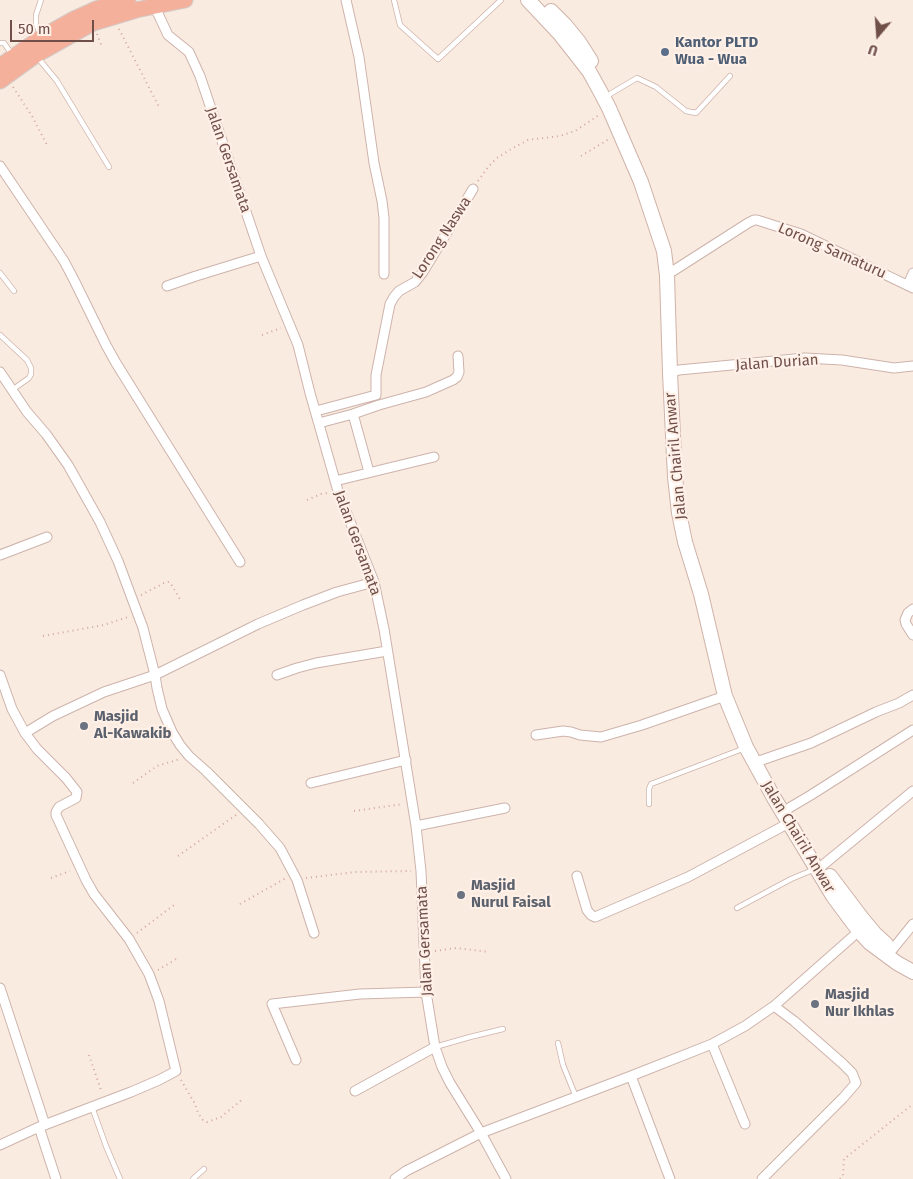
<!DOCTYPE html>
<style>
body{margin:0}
#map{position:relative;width:913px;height:1179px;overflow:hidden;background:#faebe0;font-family:"Fira Sans",sans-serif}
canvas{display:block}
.north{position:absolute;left:853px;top:10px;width:50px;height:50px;-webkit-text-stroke:4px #fef0e6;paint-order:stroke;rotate:198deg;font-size:14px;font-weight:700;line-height:20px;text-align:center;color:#704f49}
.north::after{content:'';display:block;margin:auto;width:18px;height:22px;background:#704f49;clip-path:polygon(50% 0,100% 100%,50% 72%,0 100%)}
.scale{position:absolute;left:10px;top:20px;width:84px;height:22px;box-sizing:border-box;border:2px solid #704f49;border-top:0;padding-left:6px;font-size:15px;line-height:18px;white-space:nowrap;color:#704f49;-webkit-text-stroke:4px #fef0e6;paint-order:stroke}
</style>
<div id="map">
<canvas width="913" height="1179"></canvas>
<div class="north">U</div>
<div class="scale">50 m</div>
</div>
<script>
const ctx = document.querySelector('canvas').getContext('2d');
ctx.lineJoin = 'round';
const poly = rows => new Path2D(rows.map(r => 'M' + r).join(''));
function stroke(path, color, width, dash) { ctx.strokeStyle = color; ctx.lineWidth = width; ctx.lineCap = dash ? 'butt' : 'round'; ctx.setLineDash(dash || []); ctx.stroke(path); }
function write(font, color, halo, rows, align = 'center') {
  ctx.font = font + ' "Fira Sans",sans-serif'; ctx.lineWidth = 4.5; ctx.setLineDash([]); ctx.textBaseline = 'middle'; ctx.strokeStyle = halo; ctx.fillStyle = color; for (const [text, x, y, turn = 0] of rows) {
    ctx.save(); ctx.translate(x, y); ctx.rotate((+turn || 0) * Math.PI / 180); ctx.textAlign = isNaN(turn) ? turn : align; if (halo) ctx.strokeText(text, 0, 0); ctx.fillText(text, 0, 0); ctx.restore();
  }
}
const path = poly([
 [119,29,159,107],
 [97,34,102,47],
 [13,87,32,116,48,147],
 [581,156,609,139],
 [478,181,488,167,497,158,513,148,528,140,560,136,575,131,599,115],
 [262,335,281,328],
 [307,500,321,494,328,493],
 [141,595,166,582,169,582,171,584,181,601],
 [43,636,104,625,128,617],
 [133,783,157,766,180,759],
 [354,811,403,804],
 [178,856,236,815],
 [51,878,70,871],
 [306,878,355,872,411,871],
 [240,904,286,878],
 [137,933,174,905],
 [435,951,456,948,489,952],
 [158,970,178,958],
 [89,1055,102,1093],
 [181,1080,195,1104,198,1113,203,1120,207,1122,221,1117,244,1098],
 [840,1179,843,1176,844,1159,913,1104]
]);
const service = poly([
 [394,0,400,25,438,59,501,0],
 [40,34,36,24,36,15,41,0],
 [0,43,4,43,11,53],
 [38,58,57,81,109,167],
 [605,97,637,78,656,87,686,111,696,113,730,76],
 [0,273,14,291],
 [0,335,27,360,31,368,31,374,29,378,12,390],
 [649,804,649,789,651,784,745,748],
 [737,908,791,879,815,869],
 [558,1043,563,1065,576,1097],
 [435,1047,470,1037,503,1029],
 [92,1107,106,1146,120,1179],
 [193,1179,204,1169]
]);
const minor = poly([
 [346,0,359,57,374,163,382,201,384,218,384,274],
 [153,3,168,35,189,52,200,76,261,256,298,345,310,393,338,491,374,582,384,629,416,826,421,871,426,992,435,1047,442,1067,450,1083,481,1133,506,1179],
 [0,166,64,261,74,280,106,345,116,363,240,562],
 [673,271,748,223,754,220,757,220,801,234,913,288],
 [908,285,913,273],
 [167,286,196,276,261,256],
 [0,372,27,412,46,434,68,465,100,522,118,561,143,628,155,675,157,688,162,709,172,732,180,745,189,756,206,771,259,824,280,848,297,880,314,933],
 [670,373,679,370,805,358,842,360,894,368,913,366],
 [316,411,376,395,376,375,390,304,394,297,399,291,415,282,423,272,473,189],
 [353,414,369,472],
 [319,423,353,414,379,405,426,392,453,380,457,377,459,372,458,356],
 [335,481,434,457],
 [0,555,47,537],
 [913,609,908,613,905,620,906,624,913,635],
 [0,675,12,709,25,733,37,749,66,778,77,792,76,798,59,807,56,812,56,815,86,880,94,894,129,939,149,974,159,1001,176,1071,159,1080,131,1092,39,1127,0,1145],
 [277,675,297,668,316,663,387,651],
 [25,733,53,716,104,692,155,675,258,624,303,605,337,592,374,582],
 [536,735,563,731,571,732,580,735,601,737,642,725,725,696],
 [759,761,811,743,876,712,899,703,913,695],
 [311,783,406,760],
 [789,808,811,795,913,730],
 [416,826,505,808],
 [823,865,913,791],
 [577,876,587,910,591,915,595,917,688,877,789,823],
 [892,950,913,924],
 [0,988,45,1125],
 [712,1044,745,1124],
 [296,1060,272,1004,360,994,426,992],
 [631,1076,670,1179],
 [355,1091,435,1047],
 [39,1127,56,1179],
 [395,1179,406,1171,481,1133,631,1076,712,1044,745,1026,774,1006],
 [762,1179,843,1098,856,1083,852,1073,842,1063,794,1021,774,1006,859,931]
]);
const secondary = poly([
 [528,0,560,34,589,71,600,91,609,108,641,182,664,251,667,276,670,373,675,477,679,513,685,542,701,594,725,696,746,747,774,798,833,896,859,931,870,943,897,963,913,972],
 [551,11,565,25,579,42,591,61],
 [830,876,861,917,875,934,886,944]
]);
const trunk = poly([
 [0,66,42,37,74,19,96,9,128,0],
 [0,81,36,55,93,23,136,10,185,0]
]);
const markers = [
 [665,52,5,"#5c6f8a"],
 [84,726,5,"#6b7280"],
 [461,895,5,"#6b7280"],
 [815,1004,5,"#6b7280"]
];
const serviceNames = [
 ["Kantor PLTD",675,43],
 ["Wua - Wua",675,60]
];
const streetNames = [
 ["Jalan Gersamata",228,160,71],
 ["Lorong Naswa",442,238,-57],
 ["Lorong Samaturu",832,251,24],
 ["Jalan Durian",777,363,-4],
 ["Jalan Chairil Anwar",676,456,-95],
 ["Jalan Gersamata",357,543,70],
 ["Jalan Chairil Anwar",798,837,59],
 ["Jalan Gersamata",425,941,-93]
];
const worshipNames = [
 ["Masjid",94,717],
 ["Al-Kawakib",94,734],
 ["Masjid",471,886],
 ["Nurul Faisal",471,903],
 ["Masjid",825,995],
 ["Nur Ikhlas",825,1012]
];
stroke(service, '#cdb3ab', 6);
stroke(minor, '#cdb3ab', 11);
stroke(secondary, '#cfb2a8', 16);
stroke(trunk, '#d4cac8', 17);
stroke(path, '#d2a79d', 2, [1, 4]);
stroke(service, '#fff', 4.5);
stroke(minor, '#fff', 9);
stroke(secondary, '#fff', 14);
stroke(trunk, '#f4b09b', 15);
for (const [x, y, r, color] of markers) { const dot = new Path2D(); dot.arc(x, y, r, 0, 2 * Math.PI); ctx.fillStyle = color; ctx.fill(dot); stroke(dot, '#fef0e6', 2); }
write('bold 15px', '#4e5e75', '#fef0e6', serviceNames, 'left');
write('15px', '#704f49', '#fef0e6', streetNames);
write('bold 15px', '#5b616d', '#fef0e6', worshipNames, 'left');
</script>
